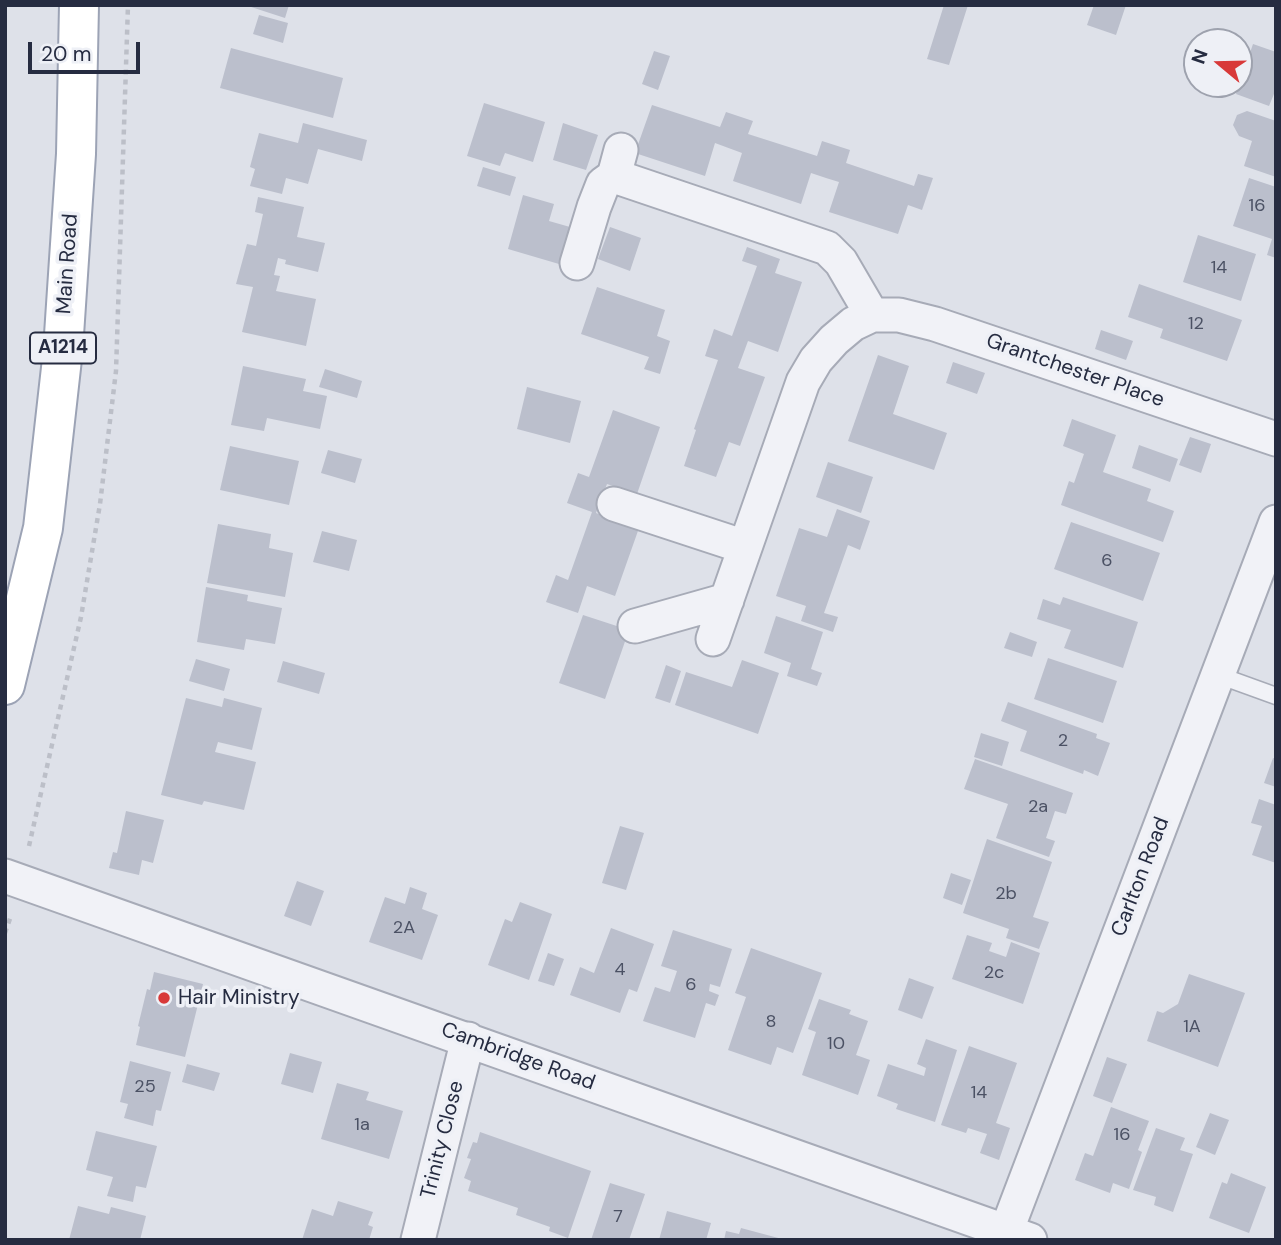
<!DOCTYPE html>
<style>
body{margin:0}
#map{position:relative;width:1281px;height:1245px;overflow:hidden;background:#dee1e9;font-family:"DM Sans",sans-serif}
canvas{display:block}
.frame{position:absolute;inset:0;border:7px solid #262c41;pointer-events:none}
.north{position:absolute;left:1183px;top:28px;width:70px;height:70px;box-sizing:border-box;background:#eef0f6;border:2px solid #9ea2ae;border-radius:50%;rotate:289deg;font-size:19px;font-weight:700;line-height:28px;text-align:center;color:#262c41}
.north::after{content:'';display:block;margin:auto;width:24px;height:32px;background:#d83939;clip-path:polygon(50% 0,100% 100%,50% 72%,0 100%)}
.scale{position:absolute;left:28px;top:42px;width:112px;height:32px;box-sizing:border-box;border:4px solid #262c41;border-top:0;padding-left:9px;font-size:21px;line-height:24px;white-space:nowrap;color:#262c41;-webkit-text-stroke:5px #eef0f6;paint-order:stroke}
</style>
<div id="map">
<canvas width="1281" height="1245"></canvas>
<div class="frame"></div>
<div class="north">N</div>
<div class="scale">20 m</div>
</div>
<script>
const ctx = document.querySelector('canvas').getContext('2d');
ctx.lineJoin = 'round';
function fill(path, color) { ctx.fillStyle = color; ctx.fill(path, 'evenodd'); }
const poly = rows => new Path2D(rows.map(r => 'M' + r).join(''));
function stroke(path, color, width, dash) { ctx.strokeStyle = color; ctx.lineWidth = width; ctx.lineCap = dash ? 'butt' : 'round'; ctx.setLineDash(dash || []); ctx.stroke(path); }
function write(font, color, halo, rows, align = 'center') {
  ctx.font = font + ' "DM Sans",sans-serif'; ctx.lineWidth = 7; ctx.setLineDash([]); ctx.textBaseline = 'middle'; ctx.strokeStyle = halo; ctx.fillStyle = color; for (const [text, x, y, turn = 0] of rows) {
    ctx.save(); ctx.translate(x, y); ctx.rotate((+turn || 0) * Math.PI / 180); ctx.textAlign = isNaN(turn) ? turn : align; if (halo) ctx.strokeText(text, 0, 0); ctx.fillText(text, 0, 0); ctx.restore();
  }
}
const building = poly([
 [245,5,289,5,285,18],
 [944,5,968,5,949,65,927,59],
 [1094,5,1126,5,1116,35,1087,25],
 [259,15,288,23,283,43,253,34],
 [1253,44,1276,52,1276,89,1269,106,1236,94],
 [231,48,343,78,333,118,220,88],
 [654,51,670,56,658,90,642,84],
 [484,103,545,122,533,162,505,153,500,166,467,156],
 [652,105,720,127,726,112,753,121,748,134,817,156,822,141,850,150,846,163,914,186,918,174,933,178,922,210,908,205,898,234,829,212,839,182,826,178,811,173,801,204,733,181,742,153,715,143,705,176,635,153],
 [1247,111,1276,121,1276,177,1244,166,1252,141,1239,136,1233,125,1237,115],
 [303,123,367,140,362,161,318,149,308,184,286,178,282,194,250,186,255,169,250,167,259,133,298,143],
 [563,123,598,135,586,170,553,160],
 [483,167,516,177,510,196,477,186],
 [1249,178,1276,187,1276,258,1267,255,1272,239,1233,226],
 [523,195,554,204,549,221,570,227,559,264,508,249],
 [258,197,304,207,297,237,325,243,318,272,285,264,286,260,278,258,274,275,280,276,276,291,316,299,306,346,242,332,253,287,236,284,247,244,256,246,263,214,255,212],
 [610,227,641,238,630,271,598,259],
 [1198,235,1256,254,1241,301,1183,282],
 [747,247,780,259,775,273,802,282,778,352,748,341,738,368,765,377,740,446,729,442,716,477,684,466,696,430,694,429,718,360,705,356,714,329,732,336,757,266,742,261],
 [1139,284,1242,320,1227,361,1160,338,1163,329,1128,317],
 [597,287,665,310,657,336,670,341,660,374,644,369,649,357,581,334],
 [1101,330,1133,341,1126,360,1095,349],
 [878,355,909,366,893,414,947,433,934,470,848,441],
 [953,362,985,373,977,394,946,383],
 [243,366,306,379,303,391,327,396,320,429,267,418,264,431,231,425],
 [325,369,362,381,357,398,319,387],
 [527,387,581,401,570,443,517,429],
 [613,410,660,427,637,494,607,484,596,513,639,528,615,596,587,586,578,613,546,602,556,575,568,580,592,512,567,503,578,473,589,477],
 [1072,419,1116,435,1103,472,1151,489,1147,501,1174,511,1163,542,1061,505,1069,481,1074,483,1084,454,1063,446],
 [1190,437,1211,444,1201,473,1179,465],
 [1139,445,1178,459,1170,482,1132,468],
 [230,446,299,461,289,505,220,490],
 [328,450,362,459,355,483,321,473],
 [828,462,873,477,861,513,816,497],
 [837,509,870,521,860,550,848,545,824,613,838,617,833,632,801,621,806,606,776,596,799,528,827,537],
 [1071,522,1160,553,1143,601,1054,569],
 [218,524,271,534,269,548,293,553,285,597,207,583],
 [322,531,357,540,349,571,313,562],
 [206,587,248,595,247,601,282,608,275,644,246,639,244,650,197,642],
 [1063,597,1138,622,1123,668,1064,648,1071,630,1037,619,1043,599,1060,605],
 [583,615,629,630,605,699,559,683],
 [776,616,823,632,811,669,822,673,817,686,787,676,791,663,764,653],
 [1010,632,1037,642,1032,657,1004,648],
 [1048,658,1117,681,1103,723,1034,699],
 [196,659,230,669,224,691,189,681],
 [742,660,779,673,758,734,675,705,686,672,732,687],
 [283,661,325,673,319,694,277,682],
 [666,665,681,671,670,703,655,698],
 [186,698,222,707,224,698,262,708,252,750,218,742,215,752,256,762,244,810,204,801,202,805,161,795],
 [1008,702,1097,734,1096,738,1110,743,1098,776,1084,770,1083,774,1020,751,1027,731,1001,721],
 [981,733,1009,742,1002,766,974,757],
 [1273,758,1276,759,1276,787,1264,783],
 [975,759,1073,793,1066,814,1055,811,1046,838,1055,841,1049,857,996,838,1008,804,964,789],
 [1259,799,1276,805,1276,863,1252,855,1262,826,1251,823],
 [126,811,164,820,153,863,142,860,139,875,109,868,113,852,117,853],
 [620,826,644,833,626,890,602,883],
 [987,839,1052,862,1033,917,1049,922,1039,949,1006,938,1009,929,963,913],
 [951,873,971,880,962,905,943,898],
 [297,881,324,891,311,926,284,916],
 [410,887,427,893,422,909,438,915,422,960,369,942,385,897,405,904],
 [520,902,552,914,529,980,488,965,505,919,512,922],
 [611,928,654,944,637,992,629,989,620,1013,570,995,580,967,594,973],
 [673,930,732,949,720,987,710,984,709,991,719,995,715,1006,706,1003,695,1038,643,1021,655,987,670,992,677,971,661,966],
 [967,935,992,943,989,951,1006,957,1011,942,1040,953,1023,1004,952,979],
 [751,948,822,973,793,1053,777,1047,771,1065,728,1050,746,997,735,993],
 [548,953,564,959,554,986,538,981],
 [154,972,203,984,185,1057,136,1045,140,1027,138,1026,147,989,150,990],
 [1189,974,1245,993,1218,1067,1147,1041,1157,1011,1163,1013,1178,1004],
 [909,978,934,987,922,1019,898,1010],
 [819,999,851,1010,849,1014,868,1021,856,1055,870,1060,858,1095,802,1075,816,1032,808,1029],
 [926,1039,957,1050,935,1122,896,1109,898,1104,877,1096,888,1064,924,1076,926,1068,917,1064],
 [969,1046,1017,1063,996,1123,1010,1128,999,1160,980,1153,987,1134,968,1128,966,1133,941,1125],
 [290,1053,322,1062,313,1093,281,1084],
 [1107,1057,1127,1064,1112,1103,1093,1096],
 [130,1061,171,1072,161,1111,156,1110,153,1126,124,1118,128,1104,120,1102],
 [187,1064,220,1073,214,1091,182,1082],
 [337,1083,369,1092,366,1100,403,1111,389,1159,321,1139],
 [1111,1107,1149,1121,1138,1150,1142,1152,1129,1189,1113,1183,1110,1193,1075,1180,1085,1153,1093,1156],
 [1210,1113,1229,1120,1215,1155,1196,1147],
 [1156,1128,1185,1138,1180,1150,1193,1154,1173,1212,1154,1205,1156,1197,1133,1190],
 [96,1131,157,1146,146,1188,136,1186,133,1202,107,1196,113,1177,86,1170],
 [480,1132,591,1171,568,1238,549,1231,550,1227,516,1215,518,1208,468,1191,471,1181,464,1178,471,1159,467,1158,473,1142,477,1143],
 [1231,1173,1266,1187,1249,1233,1209,1218,1222,1182,1227,1184],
 [610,1183,645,1194,629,1240,591,1240],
 [338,1201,373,1212,368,1225,373,1227,369,1240,302,1240,312,1209,333,1216],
 [78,1206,109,1214,111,1207,146,1216,140,1240,69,1240],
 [667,1211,711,1223,706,1240,659,1240],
 [741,1228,782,1239,782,1240,724,1240,726,1231,739,1234]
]);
const path = poly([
 [29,846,81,617,100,504,116,371,128,5],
 [5,933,11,916]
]);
const lane = poly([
 [1218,675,1276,696]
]);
const street = poly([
 [614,176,827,248,841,262,872,315,899,315,935,324,1276,439],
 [577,263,594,207,603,184,614,176,621,150],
 [614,504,745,547],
 [635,626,727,600],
 [713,639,803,382,816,360,834,340,853,324,872,315],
 [5,876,1030,1240],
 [1006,1232,1276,522],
 [418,1240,468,1039]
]);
const primary = poly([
 [5,685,43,528,63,350,76,154,79,5]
]);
const markers = [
 [164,998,7,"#d83939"]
];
const numberNames = [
 ["16",1257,206],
 ["14",1219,268],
 ["12",1196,324],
 ["6",1107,561],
 ["2",1063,741],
 ["2a",1038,807],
 ["2b",1006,894],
 ["2A",404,928],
 ["4",620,970],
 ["2c",994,973],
 ["6",691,985],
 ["8",771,1022],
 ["1A",1192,1027],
 ["10",836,1044],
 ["25",145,1087],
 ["14",979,1093],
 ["1a",362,1125],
 ["16",1122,1135],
 ["7",618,1217]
];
const shields = [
 [63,348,66]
];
const shieldNames = [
 ["A1214",63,348]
];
const streetNames = [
 ["Main Road",68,264,-86],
 ["Grantchester Place",1075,371,19],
 ["Carlton Road",1141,877,-69],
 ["Cambridge Road",518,1057,20],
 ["Trinity Close",443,1140,-76]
];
const poiNames = [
 ["Hair Ministry",178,998]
];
fill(building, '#bbbfcc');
stroke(lane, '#a7abb7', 19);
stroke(street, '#a7abb7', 37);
stroke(primary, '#9ca3b5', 42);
stroke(path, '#bcbfc8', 4.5, [5, 5]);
stroke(lane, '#f1f2f7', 16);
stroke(street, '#f1f2f7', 33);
stroke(primary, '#fff', 38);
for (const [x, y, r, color] of markers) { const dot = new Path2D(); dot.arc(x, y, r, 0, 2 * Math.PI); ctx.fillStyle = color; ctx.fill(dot); stroke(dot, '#eef0f6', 2.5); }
write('18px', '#4b5164', null, numberNames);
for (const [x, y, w] of shields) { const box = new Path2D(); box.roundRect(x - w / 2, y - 15.5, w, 31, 5); ctx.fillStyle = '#eef0f6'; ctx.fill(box); stroke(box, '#262c41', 2); }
write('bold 19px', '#262c41', null, shieldNames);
write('21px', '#262c41', '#eef0f6', streetNames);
write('21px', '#262c41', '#eef0f6', poiNames, 'left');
</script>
